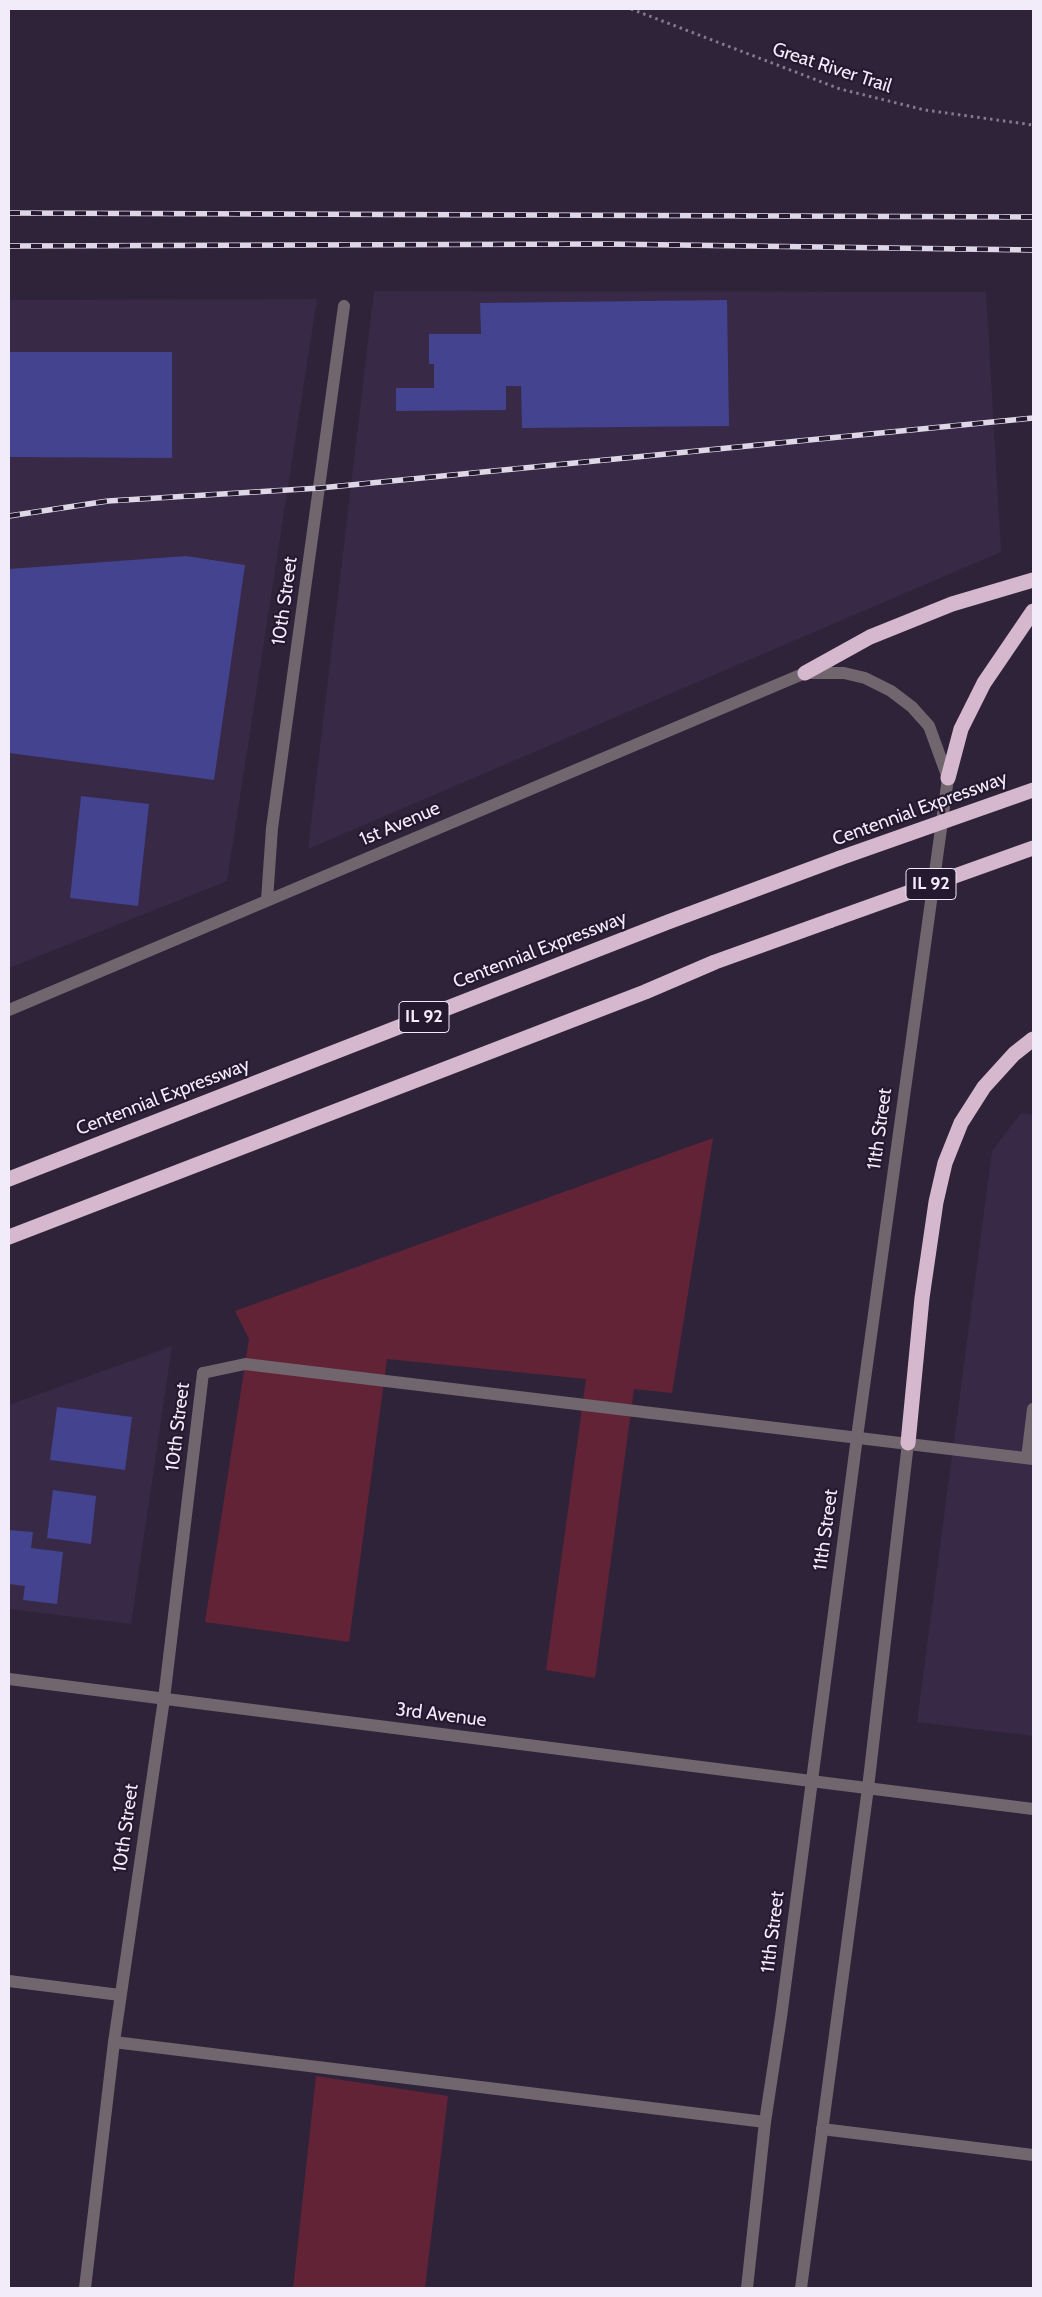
<!DOCTYPE html>
<style>
body{margin:0}
#map{position:relative;width:1042px;height:2297px;overflow:hidden;background:#2f233a;font-family:Cabin,sans-serif}
canvas{display:block}
.frame{position:absolute;inset:0;border:10px solid #f2ebfa;pointer-events:none}
</style>
<div id="map">
<canvas width="1042" height="2297"></canvas>
<div class="frame"></div>
</div>
<script>
const ctx = document.querySelector('canvas').getContext('2d');
ctx.lineJoin = 'round';
function fill(path, color) { ctx.fillStyle = color; ctx.fill(path, 'evenodd'); }
const poly = rows => new Path2D(rows.map(r => 'M' + r).join(''));
function stroke(path, color, width, dash) { ctx.strokeStyle = color; ctx.lineWidth = width; ctx.lineCap = dash ? 'butt' : 'round'; ctx.setLineDash(dash || []); ctx.stroke(path); }
function write(font, color, halo, rows, align = 'center') {
  ctx.font = font + ' Cabin,sans-serif'; ctx.lineWidth = 4.5; ctx.setLineDash([]); ctx.textBaseline = 'middle'; ctx.strokeStyle = halo; ctx.fillStyle = color; for (const [text, x, y, turn = 0] of rows) {
    ctx.save(); ctx.translate(x, y); ctx.rotate((+turn || 0) * Math.PI / 180); ctx.textAlign = isNaN(turn) ? turn : align; if (halo) ctx.strokeText(text, 0, 0); ctx.fillText(text, 0, 0); ctx.restore();
  }
}
const built = poly([
 [374,291,986,292,1001,552,308,849],
 [317,299,227,881,9,968,9,300],
 [1021,1113,1033,1115,1033,1736,917,1722,992,1151],
 [172,1346,131,1624,9,1609,9,1405]
]);
const green = poly([
 [713,1138,672,1393,634,1389,595,1678,546,1670,586,1379,387,1359,349,1642,205,1622,249,1339,235,1311],
 [316,2076,448,2096,425,2288,293,2288]
]);
const building = poly([
 [727,300,729,426,522,428,521,386,506,386,506,410,396,411,396,388,434,388,434,364,429,364,429,334,481,334,480,303],
 [9,352,172,352,172,458,9,457],
 [186,556,245,565,214,780,9,753,9,569],
 [81,796,149,804,138,906,70,898],
 [57,1407,132,1417,125,1470,50,1460],
 [53,1490,96,1496,91,1544,47,1538],
 [9,1530,33,1532,31,1548,63,1552,57,1604,23,1600,25,1586,9,1584]
]);
const path = poly([
 [631,9,840,89,925,110,1033,125]
]);
const service = poly([
 [203,1373,245,1364,1033,1459],
 [1027,1458,1033,1409],
 [9,1981,120,1995],
 [114,2042,765,2122],
 [822,2129,1033,2155]
]);
const minor = poly([
 [267,900,272,828,344,306],
 [9,1010,805,673],
 [9,1679,811,1781],
 [85,2288,114,2042,164,1699,203,1373]
]);
const tertiary = poly([
 [811,1781,1033,1809],
 [747,2288,765,2122,781,2017,857,1437,948,778,929,726,912,707,891,691,865,678,844,673,805,673],
 [801,2288,868,1788,908,1443]
]);
const motorway = poly([
 [805,673,870,637,952,604,1033,580],
 [948,778,961,729,984,683,1033,611],
 [9,1179,668,922,840,858],
 [9,1237,645,992,715,962,829,921],
 [908,1443,922,1298,936,1202,945,1163,961,1123,984,1087,1014,1054,1033,1039]
]);
const rail = poly([
 [9,213,1033,217],
 [9,246,606,244,1033,250],
 [9,516,108,501,320,488,1033,418]
]);
const motorwayBridge = poly([
 [840,858,1033,790],
 [829,921,1033,848]
]);
const shields = [
 [931,884,50],
 [424,1017,50]
];
const shieldNames = [
 ["IL 92",931,884],
 ["IL 92",424,1017]
];
const streetNames = [
 ["Great River Trail",832,68,18],
 ["10th Street",285,601,-82],
 ["Centennial Expressway",920,809,-20],
 ["1st Avenue",400,824,-23],
 ["Centennial Expressway",540,950,-21],
 ["Centennial Expressway",163,1097,-21],
 ["11th Street",880,1129,-82],
 ["10th Street",178,1427,-83],
 ["11th Street",826,1530,-82],
 ["3rd Avenue",441,1715,7],
 ["10th Street",126,1828,-82],
 ["11th Street",773,1932,-83]
];
fill(built, '#382946');
fill(green, '#622337');
fill(building, '#43438f');
stroke(path, '#847a8e', 3, [2.5, 4]);
stroke(service, '#71656e', 12);
stroke(minor, '#71656e', 12);
stroke(tertiary, '#71656e', 12);
stroke(motorway, '#d5b8ce', 15);
stroke(rail, '#ded7e6', 5.5);
stroke(rail, '#251930', 4, [11]);
stroke(motorwayBridge, '#d5b8ce', 15);
for (const [x, y, w] of shields) { const box = new Path2D(); box.roundRect(x - w / 2, y - 15.5, w, 31, 4); ctx.fillStyle = '#251930'; ctx.fill(box); stroke(box, '#f2ebfa', 1); }
write('bold 18px', '#f2ebfa', null, shieldNames);
write('19px', '#f2ebfa', '#251930', streetNames);
</script>
